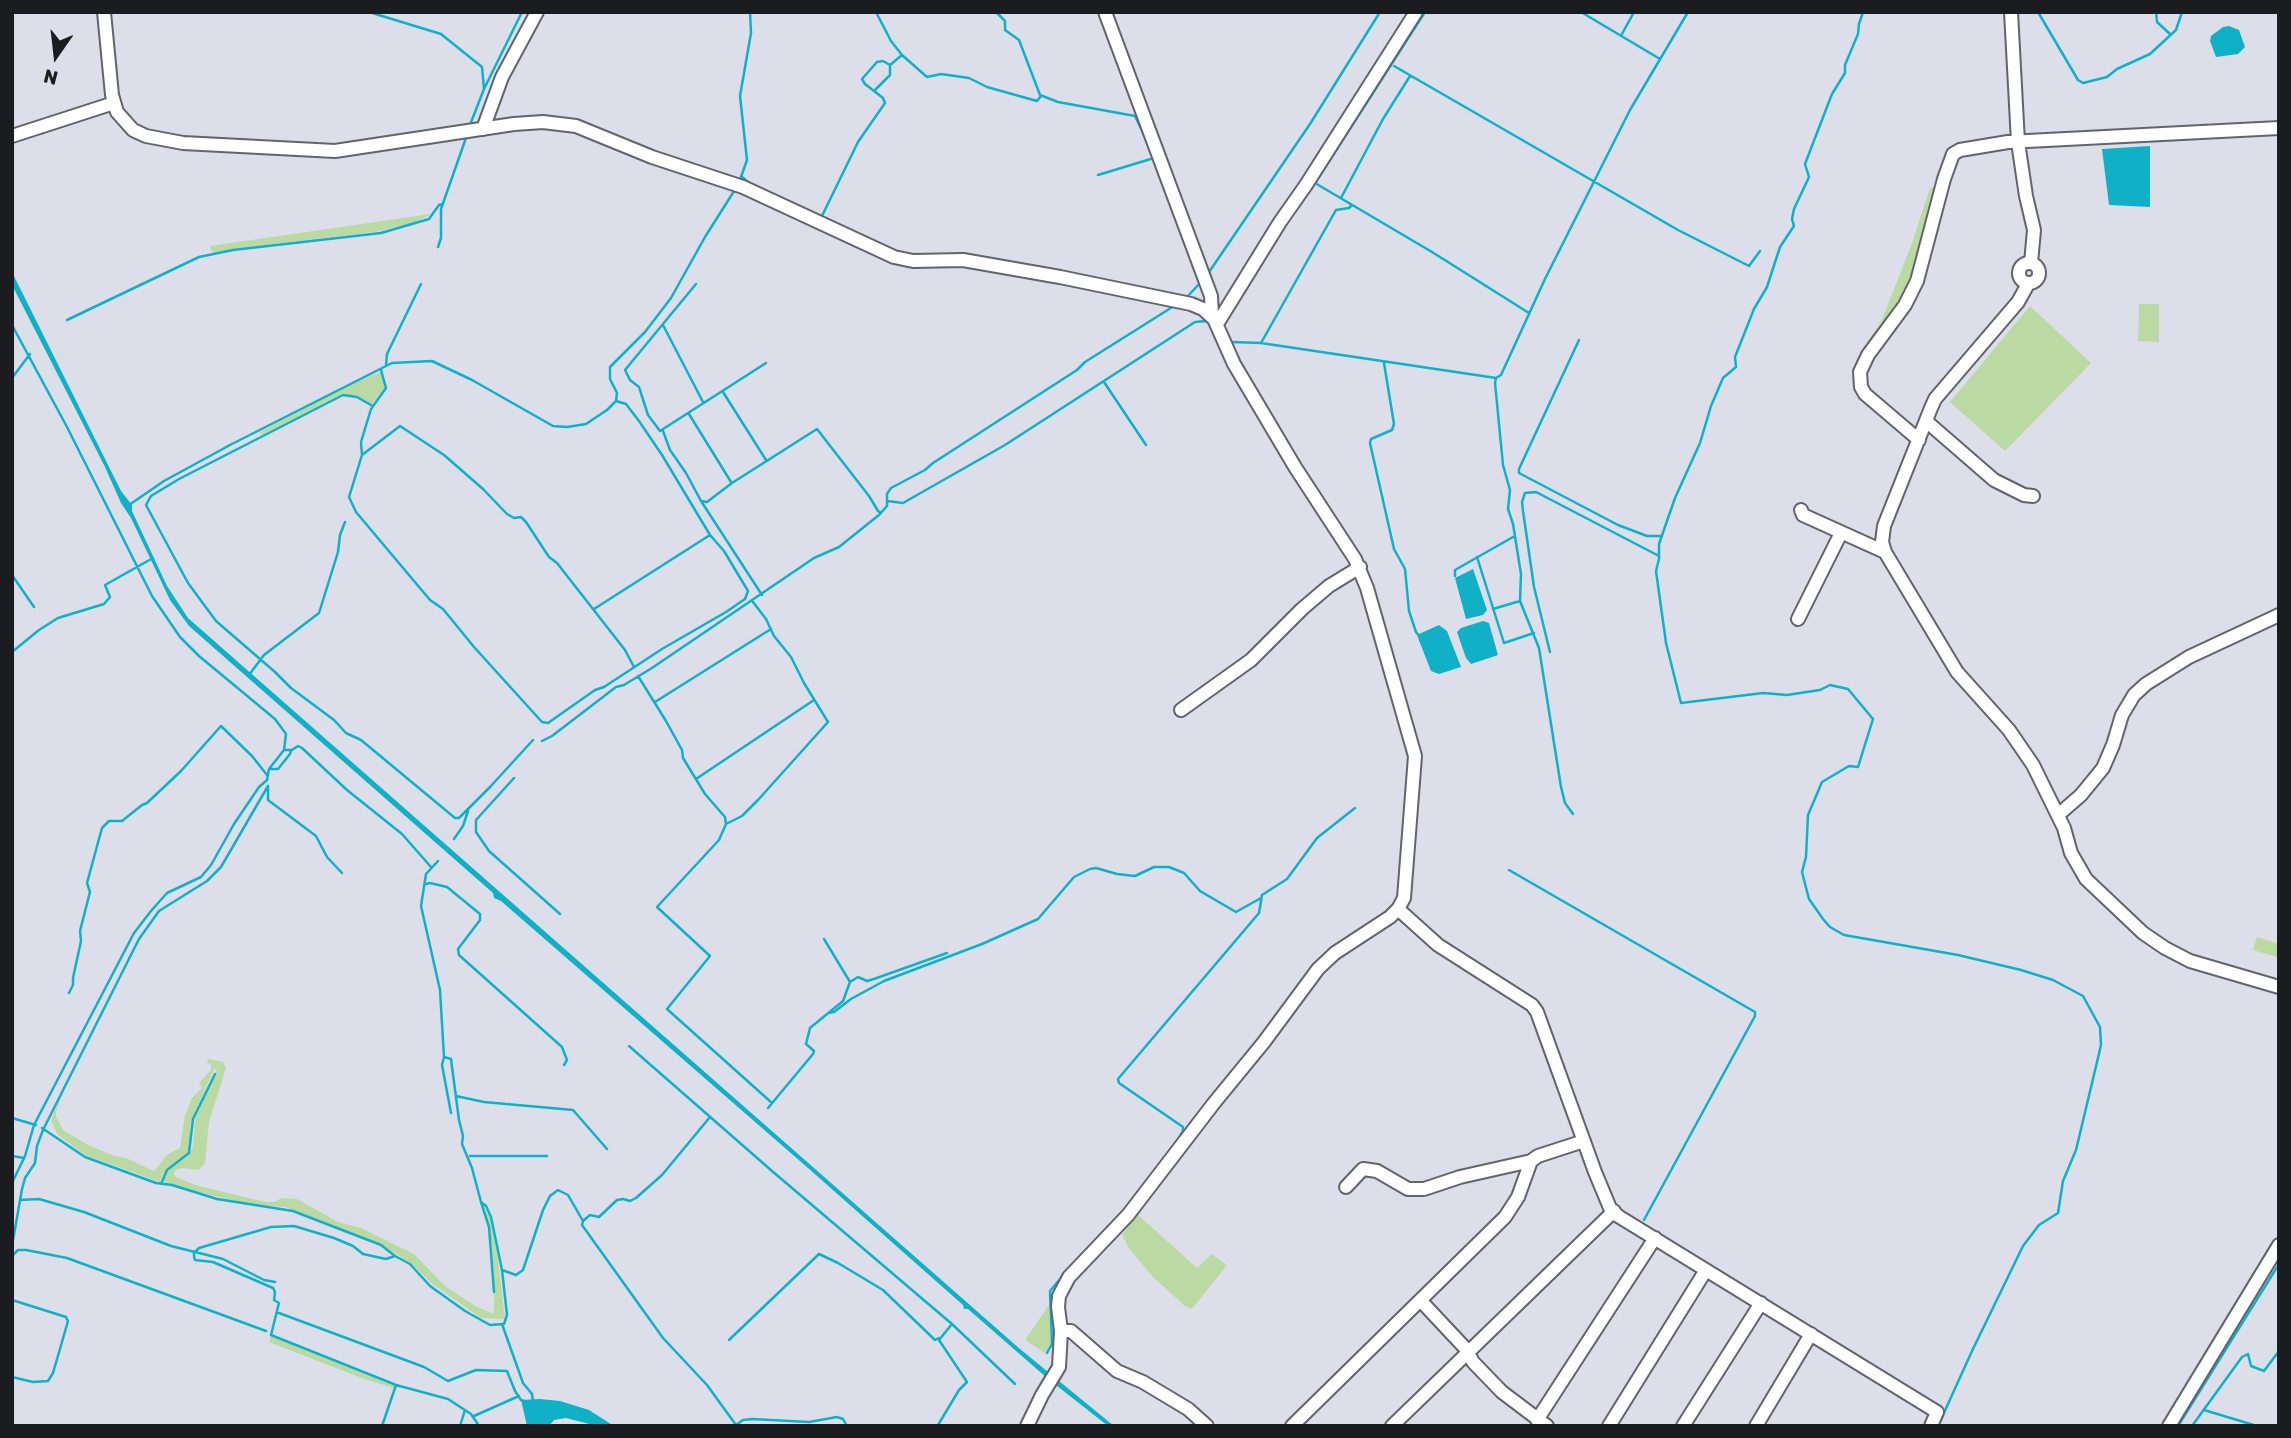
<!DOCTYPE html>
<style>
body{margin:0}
#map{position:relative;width:2291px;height:1438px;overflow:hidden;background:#dcdfe9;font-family:Rubik,sans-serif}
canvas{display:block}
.frame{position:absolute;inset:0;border:14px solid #1b1c20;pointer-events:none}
.north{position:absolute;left:21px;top:21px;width:70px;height:70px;-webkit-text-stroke:5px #dcdfe9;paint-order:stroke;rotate:194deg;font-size:19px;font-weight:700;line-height:28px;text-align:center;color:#1b1c20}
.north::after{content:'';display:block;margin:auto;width:24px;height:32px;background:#1b1c20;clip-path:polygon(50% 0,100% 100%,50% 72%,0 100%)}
</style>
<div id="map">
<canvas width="2291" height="1438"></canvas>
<div class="frame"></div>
<div class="north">N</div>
</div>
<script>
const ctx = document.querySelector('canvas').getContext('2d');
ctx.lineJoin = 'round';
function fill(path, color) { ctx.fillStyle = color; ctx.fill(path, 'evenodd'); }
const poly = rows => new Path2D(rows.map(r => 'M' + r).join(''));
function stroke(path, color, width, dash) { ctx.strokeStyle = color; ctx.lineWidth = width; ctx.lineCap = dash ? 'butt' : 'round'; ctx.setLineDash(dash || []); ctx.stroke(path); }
const green = poly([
 [1930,188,1935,188,1910,283,1851,372,1863,348,1881,322,1911,246],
 [431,214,416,222,380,231,233,249,213,254,210,246],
 [2139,304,2159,304,2159,342,2138,341],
 [2030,306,2091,363,2005,451,1950,402],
 [381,372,385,387,372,404,357,396,342,394,266,433,261,435,260,432,351,384],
 [2257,937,2279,944,2277,957,2253,950],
 [208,1059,223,1062,226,1068,209,1122,205,1163,199,1170,182,1168,175,1170,174,1175,176,1177,195,1185,265,1202,275,1202,281,1198,297,1199,338,1222,361,1228,414,1254,445,1286,477,1307,494,1314,494,1274,490,1228,482,1204,490,1218,497,1251,505,1319,481,1318,431,1283,411,1263,380,1244,286,1207,251,1205,162,1183,168,1171,190,1154,193,1145,195,1119,217,1069,214,1069,192,1119,190,1128,191,1145,188,1153,166,1169,160,1182,85,1155,57,1134,51,1120,63,1092,56,1112,56,1117,63,1130,86,1144,114,1156,126,1158,154,1171,168,1154,180,1148,185,1115,192,1098,202,1088,199,1083,211,1070,211,1064,207,1063],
 [1137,1214,1197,1268,1212,1254,1227,1265,1192,1309,1185,1306,1153,1277,1130,1250,1122,1235],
 [1049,1305,1051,1344,1045,1353,1025,1340],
 [271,1336,394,1386,393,1388,359,1377,269,1342]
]);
const water = poly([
 [2229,26,2239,30,2245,47,2238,54,2216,57,2210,41,2211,36,2223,27],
 [2150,146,2150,207,2109,205,2102,149],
 [12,272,121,491,132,505,132,511,167,586,188,618,1020,1349,1114,1426,1108,1426,1047,1378,968,1309,964,1309,963,1305,808,1168,501,901,494,898,493,893,189,626,170,600,131,518,121,503,105,467,12,285],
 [1473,569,1487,610,1483,615,1466,619,1455,578],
 [1483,621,1489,623,1498,655,1471,664,1466,658,1457,632,1461,628],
 [1439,625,1447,631,1461,667,1439,674,1431,671,1418,638,1419,634],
 [540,1399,560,1401,589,1410,614,1426,597,1426,566,1418,554,1420,549,1426,527,1426,521,1400]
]);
const stream = poly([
 [369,12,441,34,482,67,484,89],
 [876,12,891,41,902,55,927,77,941,74,969,78,987,87,1037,101,1041,96],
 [996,12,1005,21,1005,30,1019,40,1040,95,1058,102,1135,116,1147,141],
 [1425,12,1315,183,1432,252,1529,313],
 [1581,12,1660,59],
 [1863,12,1859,24,1858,34,1845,65,1845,73,1832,94,1805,164,1809,177,1794,209,1792,219,1794,226,1780,247,1767,287,1754,309,1735,357,1736,367,1723,378,1711,406,1700,443,1675,498,1659,544,1659,559,1656,571,1666,643,1681,703,1763,693,1787,695,1820,690,1830,685,1848,689,1873,719,1858,767,1849,766,1822,782,1808,815,1806,857,1802,872,1809,899,1823,919,1830,927,1844,935,1958,955,2021,970,2053,980,2083,996,2100,1027,2101,1045,2098,1058,2076,1150,2063,1181,2058,1213,2039,1225,2023,1246,1972,1351,1938,1426],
 [2038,12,2078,80,2083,83,2107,77,2117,69,2150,54,2176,30,2182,12],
 [2156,12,2157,22,2170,34],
 [1622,34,1634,12],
 [1394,66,1678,230,1749,266,1760,251],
 [875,90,890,75,890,65],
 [470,125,484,89,522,12],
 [1098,175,1154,158],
 [741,176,749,183],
 [741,177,747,160,740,96,751,33,750,12],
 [1341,198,1383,119,1410,76],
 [821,218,858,142,885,103,883,98,865,84,862,79,877,62,883,61,890,65,902,55],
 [438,247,441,238,441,209,467,135],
 [1207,275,1310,124,1380,12],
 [696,284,625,370,630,380,639,387,648,415,660,431,766,363],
 [1187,297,1200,283],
 [67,320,199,257,233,250,381,233,429,219,439,205,443,204],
 [12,325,67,427,152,596,180,637,199,656,275,719,286,734,284,750,292,750,298,746,302,748,347,790,402,834,431,867],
 [663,325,703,402],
 [1579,340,1519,469,1519,473,1618,525,1647,536,1662,536],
 [1232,342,1261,343,1496,378],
 [1261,343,1336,210,1349,208,1352,205],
 [1384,363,1394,424,1392,430,1371,439,1370,443,1394,549,1405,569,1409,611,1416,632,1419,636],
 [386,365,387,354,421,284],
 [381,370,386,388,371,409,361,442,362,455,349,497,356,512,430,600,443,609,474,647,542,722,548,723,595,690,604,687,662,649,726,612,745,599,748,591,724,551,710,535,594,609],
 [12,378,30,354],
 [1104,382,1146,445],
 [723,392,766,460],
 [616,401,626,404,639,421,662,455,710,535],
 [371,405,357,397,343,395,179,479,151,496,146,505,188,583,216,621,275,672,291,688,334,720,346,733,361,740,455,818,459,818,490,787,533,740],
 [689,414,731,482],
 [663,431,670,450,686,473,701,501,762,595],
 [362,455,400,426,444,455,483,489,507,514,514,518,521,517,526,522,549,557,557,563,625,650,634,667],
 [701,501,707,502,732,483,817,429,869,496,878,511,881,513],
 [887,501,903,503,1005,445,1195,322,1207,321,1210,325],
 [129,505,164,481,230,445,392,363,432,361,472,380,553,426,567,427,586,424,607,410,616,401,617,393,610,379,610,367,645,332,671,298,705,237,736,188],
 [1477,557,1504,643,1534,633],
 [12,575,34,607],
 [1455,576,1455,570,1513,537],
 [1493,609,1520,601],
 [12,652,39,630,58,618,104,604,110,597,105,585,153,558],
 [1550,652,1534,587,1523,511,1522,502,1525,493,1536,492,1659,556],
 [249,675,264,655,319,613,338,552,340,535,345,522],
 [638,676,666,721,682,750,683,758,705,794,725,817,726,824,719,840,657,907,710,956,667,1009,772,1103],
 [655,702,771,629],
 [542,741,552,736,616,687,624,685,652,668,814,558,839,547,879,515,887,506,887,494,891,488,925,470,933,463,1077,370,1085,362,1174,306],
 [270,769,278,769,290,754,291,750],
 [514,778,476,820,476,832,489,851,560,914],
 [696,779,814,700],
 [268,786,268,800,316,836,327,857,342,873],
 [1573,814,1565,803,1561,787,1539,648,1520,601,1521,574,1513,524,1508,509,1510,490,1503,465,1495,383,1496,378,1501,375,1545,279,1630,110,1688,12],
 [726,824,742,816,758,800,828,722,804,683,791,657,774,636,766,619,753,602],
 [454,839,463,826,468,811],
 [438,861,426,874,421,906,440,990,444,1057,451,1059,459,1120,463,1136,462,1144,472,1168,481,1202,486,1206,491,1217,502,1270,507,1315,504,1324,490,1325,465,1311,430,1286,410,1264,395,1256,386,1259,363,1254,353,1246,334,1238,294,1226,271,1227,199,1248,194,1253,194,1256,195,1260,213,1262,273,1288,275,1292,274,1300,279,1303,271,1335,396,1385,448,1399,471,1414,479,1426],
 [1509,870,1755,1012,1755,1016,1644,1220],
 [426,884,430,883,447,887,480,914,480,920,458,949,459,955,562,1047,567,1060,564,1065],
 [850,982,858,977,867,981,874,979,947,953],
 [69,993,73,985,73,978,81,941,80,931,90,892,87,883,102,828,109,821,122,821,142,805,147,803,181,771,221,726,252,756,267,775],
 [828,1013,834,1012,851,999,884,981,982,944,1038,919,1074,877,1090,869,1096,868,1117,874,1135,876,1154,867,1169,867,1184,873,1200,891,1236,912,1261,898],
 [629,1046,772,1171,952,1324,1015,1384],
 [444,1057,442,1065,451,1113],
 [456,1096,484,1102,573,1110,607,1149],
 [768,1108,813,1054,814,1051,806,1044,810,1028,843,1001,850,982,824,939],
 [12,1118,36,1125],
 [42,1128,85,1157,156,1183,172,1185,217,1199,293,1211,381,1245,395,1256],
 [1176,1143,1183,1131,1183,1127,1119,1083,1118,1079,1259,913,1262,895,1287,879,1317,838,1355,808],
 [12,1156,24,1158],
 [470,1156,547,1156],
 [12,1183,25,1156,34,1125,134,933,151,911,167,893,201,877,211,865,234,824,259,787,267,780,269,769,284,750],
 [161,1184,167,1170,189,1153,193,1119,215,1074],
 [20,1200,39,1199,84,1212,171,1246,223,1259,264,1280,275,1282],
 [481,1202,489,1227,494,1292],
 [583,1221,590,1215,599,1217,617,1200,623,1199,630,1201,636,1198,662,1175,710,1117],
 [12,1246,22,1189,25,1178,35,1163,37,1146,43,1130,139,939,159,911,207,881,221,867,268,786],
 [12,1256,18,1250,26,1250,67,1258,266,1331],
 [502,1270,516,1275,523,1270,543,1210,550,1196,558,1190,568,1195,583,1221,582,1225,663,1338,707,1385,736,1425,743,1420,752,1419,809,1422,837,1417,843,1419,847,1426],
 [12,1300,66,1317,68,1321,53,1373,48,1381,33,1382,12,1377],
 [279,1313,424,1367,448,1381,476,1370,507,1371,515,1391,521,1400,524,1401],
 [502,1324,523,1383,532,1394,533,1402],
 [729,1340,819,1254,838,1263,883,1290,935,1340,939,1338],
 [1047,1353,1052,1344,1050,1291,1070,1267],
 [2204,1410,2257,1426],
 [474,1416,519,1396],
 [938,1425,959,1390,967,1382,939,1340,952,1324],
 [382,1426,396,1385],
 [460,1426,465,1410],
 [2178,1426,2279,1264],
 [2192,1426,2242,1357,2248,1354,2251,1366,2264,1371,2279,1351]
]);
const minor = poly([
 [104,12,112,95,117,112,133,130,146,136,183,143,335,151,514,124,543,122,576,126,652,157,743,187,894,257,913,261,963,260,1060,277,1191,304,1203,309,1214,319,1234,364,1295,467,1355,559,1367,588,1415,756,1404,898,1398,909,1390,917,1335,953,1318,969,1264,1042,1214,1103,1128,1215,1069,1277,1059,1296,1058,1307,1061,1331,1059,1367,1042,1395,1027,1426],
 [1105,12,1211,296,1212,316],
 [2011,12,2018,142,2026,196,2034,230,2031,263],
 [483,129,502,77,537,12],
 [12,136,114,103],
 '2019 273a10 10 0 1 1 20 0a10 10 0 1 1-20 0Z',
 [2028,284,2018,302,1935,399,1931,408,1884,526,1882,542,1885,552,1957,672,2009,730,2033,765,2064,828,2071,853,2086,879,2143,933,2165,948,2190,961,2279,987],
 [1217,324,1280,222,1306,185,1416,12],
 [1926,421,1994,480,2024,495,2033,496],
 [1919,440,1865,394,1861,387,1860,372,1868,355,1905,305,1917,281,1944,179,1953,154,1960,150,2008,142,2279,128],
 [1801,510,1803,515,1885,552],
 [1798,619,1841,533],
 [1181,710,1251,660,1302,609,1329,586,1360,567],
 [2058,815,2081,795,2103,768,2113,745,2122,715,2134,695,2146,684,2189,657,2279,615],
 [1398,909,1438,945,1532,1005,1537,1012,1595,1172,1610,1208,1618,1216,1937,1412,1931,1426],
 [1346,1187,1363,1169,1377,1171,1408,1189,1424,1189,1460,1177,1531,1161],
 [1421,1301,1466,1349,1473,1362,1502,1392,1547,1426],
 [1061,1331,1071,1331,1117,1371,1143,1382,1188,1409,1207,1426],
 [1537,1420,1655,1238],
 [1292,1426,1505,1217,1518,1197,1531,1161,1538,1156,1584,1141],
 [1392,1426,1614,1211],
 [1609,1426,1706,1270],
 [1683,1426,1761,1303],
 [1756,1426,1811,1334],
 [2169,1426,2279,1245]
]);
fill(green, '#bbd9a2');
fill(water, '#10b0c6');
stroke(stream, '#10b0c6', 2.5);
stroke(minor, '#62646d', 16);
stroke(minor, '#fff', 12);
</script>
